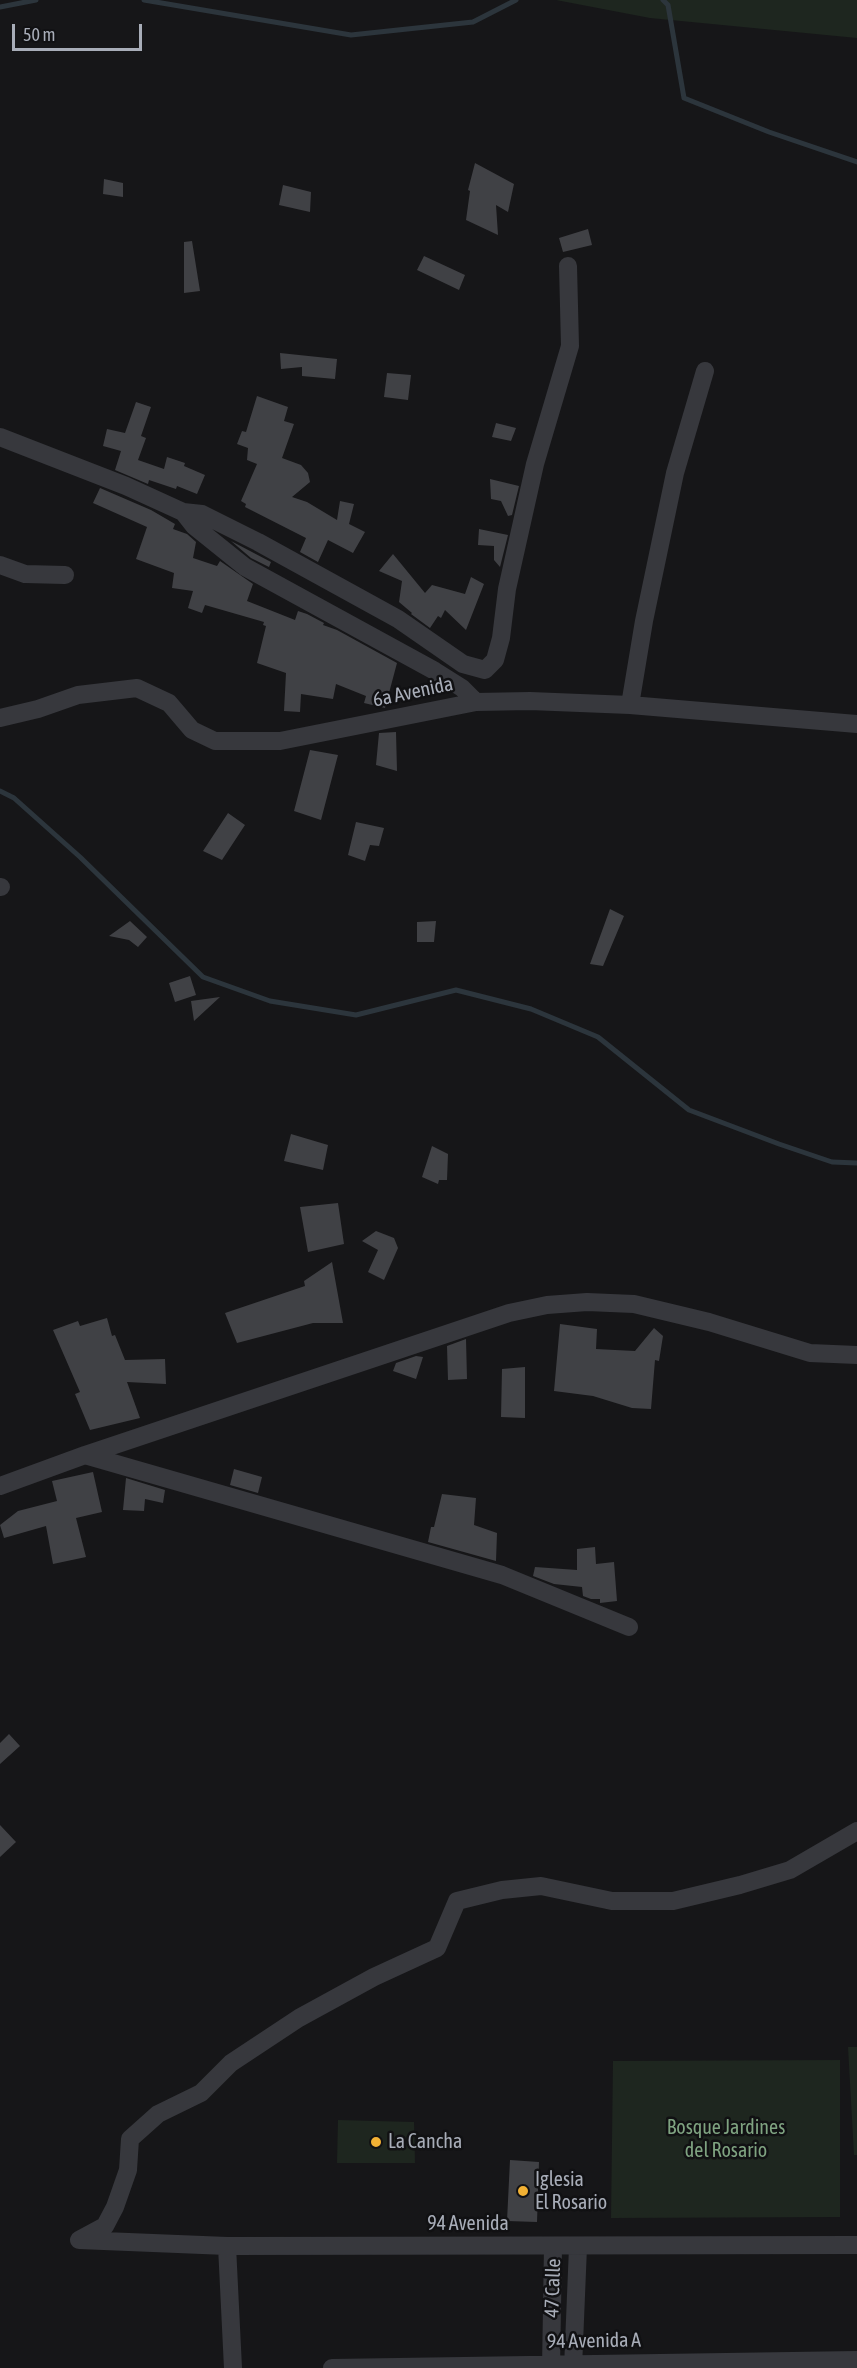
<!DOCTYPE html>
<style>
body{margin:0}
#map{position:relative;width:857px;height:2368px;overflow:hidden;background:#161618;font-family:"Asap Condensed",sans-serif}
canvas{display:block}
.scale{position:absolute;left:12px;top:24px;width:130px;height:27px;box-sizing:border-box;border:3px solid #a8adb8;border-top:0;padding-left:8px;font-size:18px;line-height:21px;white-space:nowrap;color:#a8adb8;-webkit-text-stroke:4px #111113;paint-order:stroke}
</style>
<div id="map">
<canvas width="857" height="2368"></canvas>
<div class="scale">50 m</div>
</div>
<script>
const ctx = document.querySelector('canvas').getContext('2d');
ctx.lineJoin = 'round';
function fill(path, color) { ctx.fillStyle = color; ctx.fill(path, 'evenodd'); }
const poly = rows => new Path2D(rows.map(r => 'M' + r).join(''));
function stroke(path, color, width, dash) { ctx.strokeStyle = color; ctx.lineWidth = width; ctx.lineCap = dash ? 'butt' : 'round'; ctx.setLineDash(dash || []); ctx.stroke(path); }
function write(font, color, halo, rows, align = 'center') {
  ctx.font = font + ' "Asap Condensed",sans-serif'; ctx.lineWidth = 5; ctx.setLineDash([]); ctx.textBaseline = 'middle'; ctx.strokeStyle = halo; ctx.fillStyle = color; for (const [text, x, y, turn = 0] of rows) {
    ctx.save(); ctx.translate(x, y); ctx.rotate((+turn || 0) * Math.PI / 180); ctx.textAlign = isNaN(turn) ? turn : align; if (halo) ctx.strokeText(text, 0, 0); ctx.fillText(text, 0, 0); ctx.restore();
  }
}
const green = poly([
 [556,0,857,0,857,38,650,18],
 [848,2047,857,2047,857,2155,854,2155],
 [840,2060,840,2217,611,2218,613,2061],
 [338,2120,414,2122,415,2163,337,2163]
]);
const stream = poly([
 [144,0,351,35,473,22,516,0],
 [663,0,668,5,684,98,769,132,857,162],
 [0,7,36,0],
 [0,791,14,798,80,857,203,977,270,1001,356,1015,456,990,531,1009,598,1037,689,1110,779,1144,832,1162,857,1163]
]);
const building = poly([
 [475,163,514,184,508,212,496,205,498,235,466,220,470,191,468,190],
 [104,179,123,183,123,197,103,194],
 [283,185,311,192,310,212,279,205],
 [588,229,592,245,563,252,559,238],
 [192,241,200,291,184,293,184,242],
 [424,256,465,275,459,290,417,270],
 [280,353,337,359,335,379,302,376,302,367,281,369],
 [387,373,411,375,408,400,384,397],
 [257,396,288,407,284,421,294,424,282,458,301,465,308,473,310,482,292,497,307,502,337,520,340,501,354,504,349,524,365,532,353,553,328,540,318,562,300,552,306,538,245,507,246,504,241,501,257,464,247,460,248,448,237,444,242,431,246,432],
 [136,402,151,407,141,436,146,438,138,460,164,469,167,457,185,463,184,466,205,475,197,494,177,486,176,489,149,480,148,484,115,470,121,451,103,446,107,429,125,433],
 [496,423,516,428,511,441,492,437],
 [490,479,519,486,512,515,508,516,501,501,491,499],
 [100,488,151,510,175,524,173,529,187,534,196,542,193,558,217,566,220,561,253,584,247,601,295,620,298,611,307,614,324,623,323,625,337,630,397,663,385,708,364,703,366,696,336,684,333,699,301,694,300,712,284,711,286,673,257,663,266,626,263,625,264,622,205,605,202,613,188,608,193,591,172,588,174,573,136,559,147,527,93,503],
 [479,529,508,535,500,567,494,560,494,546,478,545],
 [231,541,271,562,269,567,251,558],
 [393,554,425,593,432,585,465,594,471,577,484,584,466,630,445,610,441,618,438,616,430,628,411,614,412,613,399,602,402,581,379,571],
 [396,732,397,771,376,765,379,733],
 [310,750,338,755,321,820,294,811],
 [228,813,245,825,222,860,203,851],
 [356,822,384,828,379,846,370,845,365,861,348,855],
 [610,909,624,916,603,966,590,964],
 [130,921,147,937,138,947,129,940,109,936],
 [436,921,434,942,417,942,417,922],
 [190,976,196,995,175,1002,169,983],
 [220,997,194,1021,191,1001],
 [291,1134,328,1145,323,1170,284,1161],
 [432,1146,448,1154,447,1180,439,1180,438,1184,422,1177],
 [338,1203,344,1244,308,1252,300,1207],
 [376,1231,394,1238,398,1248,384,1280,368,1272,378,1250,362,1241],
 [332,1262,343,1323,313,1323,237,1343,225,1313,305,1286,304,1281],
 [107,1318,112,1336,115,1335,125,1360,165,1359,166,1384,127,1382,140,1418,90,1430,75,1394,80,1392,53,1330,78,1321,80,1326],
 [560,1324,597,1329,596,1349,615,1350,635,1351,654,1328,663,1336,659,1361,655,1360,651,1409,632,1408,593,1396,554,1391],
 [466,1339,467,1379,448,1380,447,1346],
 [416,1356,423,1357,416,1379,393,1371,396,1363],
 [525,1367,525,1418,501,1417,502,1369],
 [234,1469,262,1477,258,1493,230,1485],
 [93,1472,102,1512,76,1518,86,1557,53,1564,46,1526,4,1538,0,1525,18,1511,57,1501,52,1481],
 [126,1478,165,1490,163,1503,145,1499,144,1511,123,1510],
 [442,1494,476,1498,474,1525,497,1533,496,1561,428,1542,431,1527,434,1527],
 [595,1547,596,1564,614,1562,617,1601,600,1603,600,1599,591,1599,583,1596,582,1587,554,1584,533,1576,535,1567,577,1570,577,1549],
 [9,1734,20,1746,0,1764,0,1743],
 [0,1825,16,1842,0,1857],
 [510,2160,539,2162,537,2222,507,2221]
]);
const minor = poly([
 [0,437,126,486,183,512,194,526,245,567,435,671,462,688,476,702],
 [183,512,202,514,258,542,398,619,463,664,485,670,495,660,501,638,507,589,535,464,570,346,568,266],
 [0,565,25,574,65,575],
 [630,705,644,621,675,473,705,371],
 [0,718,38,709,78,695,137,688,169,703,192,730,215,741,280,741,476,702,530,701,630,705,857,724],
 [0,887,1,887],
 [85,1455,502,1575,629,1627],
 [0,1486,85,1455,509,1313,547,1305,587,1302,634,1304,709,1322,810,1353,857,1355],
 [79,2240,105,2226,115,2207,128,2170,130,2139,158,2114,201,2093,231,2063,299,2018,374,1977,437,1948,457,1901,502,1890,541,1886,612,1901,673,1901,740,1885,790,1870,857,1831],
 [79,2240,227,2246,857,2245],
 [227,2246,233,2368],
 [332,2368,857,2360],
 [551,2368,553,2247],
 [573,2368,578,2247]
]);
const markers = [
 [376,2142,6,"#f2b134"],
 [523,2191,6,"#f2b134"]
];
const streetNames = [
 ["6a Avenida",413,692,-12],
 ["94 Avenida",468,2224],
 ["47 Calle",553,2288,-88],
 ["94 Avenida A",594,2341,-1]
];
const parkNames = [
 ["Bosque Jardines",726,2128],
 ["del Rosario",726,2151]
];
const poiNames = [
 ["La Cancha",388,2142],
 ["Iglesia",535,2180],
 ["El Rosario",535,2203]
];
fill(green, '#1e261f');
stroke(stream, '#2c353c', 5);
fill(building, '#404145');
stroke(minor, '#37383d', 18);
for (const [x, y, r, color] of markers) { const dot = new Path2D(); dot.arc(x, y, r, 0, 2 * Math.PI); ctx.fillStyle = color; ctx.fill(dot); stroke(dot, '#111113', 2); }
write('20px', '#a8adb8', '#111113', streetNames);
write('20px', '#7fa381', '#111113', parkNames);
write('20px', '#a8adb8', '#111113', poiNames, 'left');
</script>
